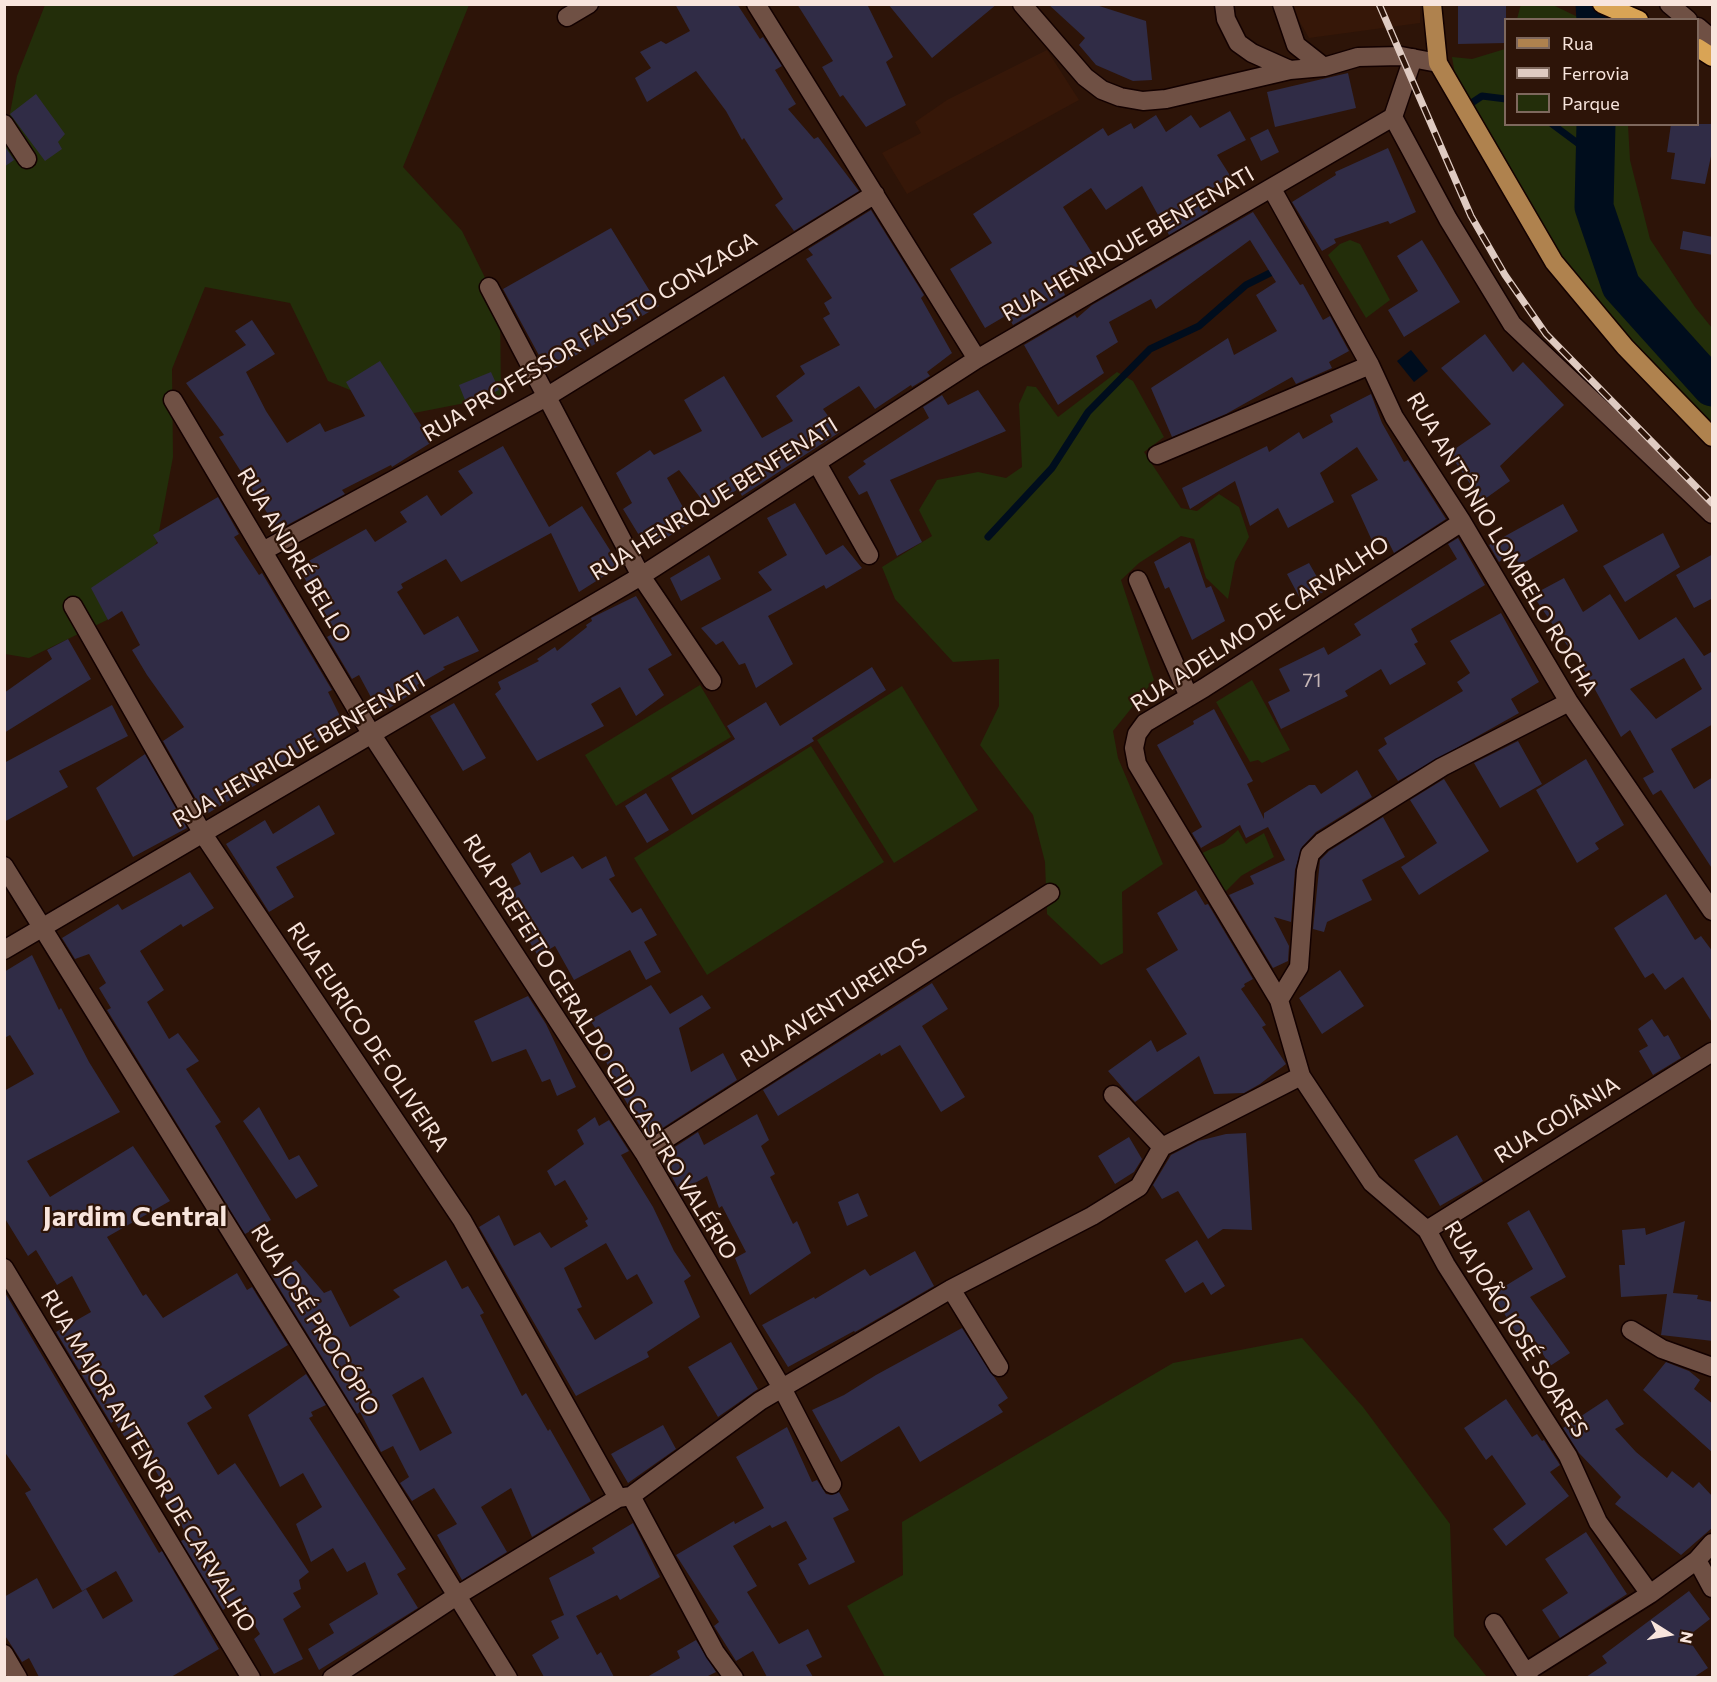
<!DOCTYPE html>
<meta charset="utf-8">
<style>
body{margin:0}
#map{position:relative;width:1717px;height:1682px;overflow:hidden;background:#2d1408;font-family:Commissioner,sans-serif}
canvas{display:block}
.frame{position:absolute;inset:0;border:6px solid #f8e5dd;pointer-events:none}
.legend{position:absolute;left:1504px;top:18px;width:195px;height:108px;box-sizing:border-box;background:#2d1408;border:2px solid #7e685d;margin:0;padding:8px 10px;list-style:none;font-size:18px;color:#f8e5dd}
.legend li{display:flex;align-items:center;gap:12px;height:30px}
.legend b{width:30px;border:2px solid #7e685d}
.north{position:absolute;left:1639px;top:1604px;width:60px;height:60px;-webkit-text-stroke:4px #2d1408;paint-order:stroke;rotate:101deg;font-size:16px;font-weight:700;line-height:24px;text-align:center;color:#f8e5dd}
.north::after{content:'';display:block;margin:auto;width:21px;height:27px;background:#f8e5dd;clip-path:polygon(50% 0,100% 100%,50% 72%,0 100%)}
</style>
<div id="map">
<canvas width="1717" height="1682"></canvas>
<div class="frame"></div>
<ul class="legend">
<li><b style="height:8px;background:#af824e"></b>Rua</li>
<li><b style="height:8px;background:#dfcbc2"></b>Ferrovia</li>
<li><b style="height:16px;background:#232e0a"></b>Parque</li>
</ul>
<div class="north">N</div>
</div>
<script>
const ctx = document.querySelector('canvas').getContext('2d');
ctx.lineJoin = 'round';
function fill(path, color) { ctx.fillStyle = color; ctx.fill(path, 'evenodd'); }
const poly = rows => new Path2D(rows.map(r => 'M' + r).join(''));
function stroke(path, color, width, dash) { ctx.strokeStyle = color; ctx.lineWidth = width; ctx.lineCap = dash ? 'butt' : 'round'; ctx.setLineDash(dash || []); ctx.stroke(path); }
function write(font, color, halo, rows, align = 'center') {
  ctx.font = font + ' Commissioner,sans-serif'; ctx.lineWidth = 4.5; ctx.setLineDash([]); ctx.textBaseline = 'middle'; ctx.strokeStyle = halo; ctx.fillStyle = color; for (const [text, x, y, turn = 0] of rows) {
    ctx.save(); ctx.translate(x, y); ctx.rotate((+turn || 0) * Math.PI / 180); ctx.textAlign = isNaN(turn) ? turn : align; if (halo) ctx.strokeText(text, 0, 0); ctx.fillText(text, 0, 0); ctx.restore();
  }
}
const built = poly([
 [1290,5,1420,5,1420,23,1309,38],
 [1047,50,1079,100,907,194,882,153,921,133,915,122,947,100]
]);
const green = poly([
 [1521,4,1553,5,1582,19,1517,19],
 [45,5,469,5,403,167,462,231,500,308,501,396,409,414,328,381,290,303,205,287,172,369,173,457,157,542,107,620,29,658,5,654,5,140,17,76],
 [1505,49,1506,124,1628,125,1630,160,1650,239,1695,307,1712,328,1712,429,1639,352,1561,260,1455,75,1452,57,1472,59],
 [1350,240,1360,244,1390,300,1366,318,1328,255,1340,244],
 [1117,372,1133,381,1164,437,1144,452,1181,508,1197,511,1219,494,1239,507,1249,537,1235,562,1228,599,1206,578,1194,539,1181,536,1139,563,1121,580,1154,680,1113,731,1118,758,1163,864,1122,892,1123,953,1101,965,1047,914,1045,862,1033,815,980,745,999,706,999,659,953,662,895,599,882,567,932,536,919,510,937,480,978,472,1006,478,1022,467,1019,404,1027,386,1036,387,1058,417],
 [1252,680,1290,750,1262,763,1258,760,1250,762,1216,702],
 [700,685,731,737,616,806,585,755],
 [902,686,978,810,894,863,817,740],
 [811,746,884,862,707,975,634,858],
 [1238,830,1246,844,1264,833,1274,857,1241,876,1223,894,1200,854,1224,843],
 [1302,1338,1363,1407,1450,1524,1454,1636,1487,1677,885,1677,847,1606,903,1575,902,1522,1173,1363]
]);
const water = poly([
 [1411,350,1428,371,1414,382,1397,361]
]);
const stream = poly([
 [1470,104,1482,96,1506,99],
 [1552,124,1595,156],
 [988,537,1052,468,1088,412,1150,349,1199,326,1246,285,1278,269]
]);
const river = poly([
 [1595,4,1596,20],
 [1596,124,1594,207,1621,286,1712,387]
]);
const building = poly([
 [675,4,737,4,760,39,763,37,782,66,775,70,796,104,788,109,814,139,818,137,859,191,794,231,775,205,783,199,744,138,742,140,726,111,696,71,647,102,635,78,651,68,640,52,661,41,666,44,690,31],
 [797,4,867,4,893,57,886,62,906,105,866,127,843,95,840,97,822,67,833,61],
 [888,4,997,4,932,58],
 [1048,4,1093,4,1146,21,1152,80,1133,81,1096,65,1079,45,1085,38],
 [1458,4,1506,4,1506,43,1458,44],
 [1348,73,1356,108,1275,127,1267,92],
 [36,94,65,134,58,142,62,149,45,161,10,114],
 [1230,111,1246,140,1217,155,1231,177,1203,194,1208,212,1169,235,1142,186,1106,210,1091,188,1063,207,1094,256,1058,279,1065,295,1013,325,1007,315,985,328,950,269,992,243,973,214,1103,128,1108,136,1131,123,1134,129,1156,115,1166,132,1191,115,1200,128],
 [1671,124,1713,124,1713,147,1705,184,1671,179,1675,153,1667,152],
 [1268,129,1279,152,1261,161,1250,138],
 [4,145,14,160,4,167],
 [1388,148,1416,212,1390,224,1388,221,1334,239,1336,243,1322,251,1292,202,1336,175,1335,172],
 [871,210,924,295,921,298,952,353,927,372,930,376,912,387,911,385,875,409,859,386,823,409,840,432,742,496,738,489,709,509,679,470,667,478,691,522,648,550,623,509,632,503,616,473,650,450,654,455,702,431,684,400,724,376,762,438,793,421,776,396,805,374,800,366,840,345,823,318,830,314,824,303,832,298,806,259,813,255,808,249],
 [1253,212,1300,285,1303,284,1323,320,1330,316,1349,351,1329,362,1332,368,1296,384,1292,377,1226,414,1172,437,1151,388,1228,338,1234,355,1277,331,1256,295,1276,282,1250,240,1156,309,1151,299,1109,322,1118,342,1096,356,1104,373,1058,405,1024,345,1075,315,1077,318,1092,305],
 [611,228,659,306,548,372,503,289],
 [1683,231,1713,237,1713,255,1680,249],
 [1422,240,1460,302,1404,337,1388,310,1418,291,1397,256],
 [252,320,275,354,246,372,266,411,287,443,320,423,325,432,365,416,346,382,380,361,432,442,392,467,391,465,342,490,345,494,278,530,219,437,224,435,186,383,246,345,235,331],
 [1485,334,1513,372,1523,362,1564,405,1500,466,1510,481,1482,501,1449,453,1491,424,1441,368],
 [491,372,499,390,467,405,459,385],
 [978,390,1006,431,890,480,922,542,897,556,867,491,859,495,848,477,866,464,863,461,929,418,923,407,942,395,948,405],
 [1371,394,1382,423,1404,462,1408,460,1446,519,1394,553,1386,537,1374,545,1351,495,1378,480,1357,447,1320,473,1334,502,1288,528,1278,508,1250,526,1235,481,1190,509,1182,488,1267,446,1269,452,1299,432,1303,439,1333,422,1330,415],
 [503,446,549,527,582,506,620,566,579,592,551,533,461,582,446,559,401,584,403,588,397,592,424,635,458,616,479,651,443,667,445,669,417,685,419,689,380,714,359,675,352,679,327,637,336,632,298,567,366,529,375,542,407,522,400,512,427,495,441,516,473,493,458,471],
 [218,497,239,534,234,537,259,575,262,573,332,690,328,692,345,726,256,777,259,783,205,815,163,741,184,727,147,675,132,650,140,645,122,611,108,620,91,588,158,543,153,535],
 [795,503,826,555,843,545,862,568,826,589,824,585,768,616,793,664,756,688,745,663,739,665,723,641,716,645,701,628,772,590,758,572,787,555,767,518],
 [1563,504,1578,531,1520,565,1513,554,1499,562,1489,545],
 [1663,533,1680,567,1625,602,1603,566],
 [1458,538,1485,585,1411,629,1418,642,1414,644,1426,664,1390,685,1381,669,1345,691,1348,696,1281,729,1268,702,1290,691,1279,669,1324,647,1328,655,1361,635,1354,624,1457,559,1448,544],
 [1190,542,1206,588,1211,586,1225,621,1192,640,1169,587,1165,589,1154,562],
 [1713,554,1713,598,1694,608,1676,575],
 [709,555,721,579,681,601,670,578],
 [1309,563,1325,591,1303,604,1287,574],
 [1564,578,1583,612,1610,594,1639,640,1676,617,1704,656,1713,651,1713,724,1671,749,1694,789,1713,777,1713,870,1661,790,1653,795,1643,778,1654,772,1630,730,1621,737,1586,673,1536,600,1536,593],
 [1684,658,1702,689,1656,719,1630,689],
 [636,596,672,655,648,669,664,695,636,716,620,687,591,704,604,726,537,761,495,694,501,689,498,682,539,661,537,659,555,647,557,651,587,627,586,625,592,621,591,618],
 [1501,613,1539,682,1511,699,1519,713,1398,781,1378,750,1387,744,1384,738,1463,691,1457,682,1470,673,1450,641],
 [68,639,91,679,4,733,4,693,52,659,47,650],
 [872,667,886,690,812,738,814,741,692,815,671,778,735,739,727,726,766,702,780,726],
 [454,703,486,758,463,771,430,716],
 [112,705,128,736,59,771,68,787,4,822,4,763],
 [1214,709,1253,781,1247,784,1264,819,1264,813,1309,785,1315,785,1321,794,1357,770,1372,797,1316,832,1302,847,1295,870,1291,922,1274,917,1289,946,1288,961,1273,968,1229,895,1254,884,1250,876,1285,860,1268,827,1246,838,1240,825,1201,848,1192,833,1202,827,1157,745,1194,724,1193,721],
 [1518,741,1542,784,1500,808,1474,763],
 [145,754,187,828,133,857,96,788],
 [1586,759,1624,825,1595,843,1599,849,1577,863,1536,790],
 [1444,779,1489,851,1419,895,1401,867,1437,843,1410,800],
 [646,793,669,830,647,843,625,806],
 [319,805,335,834,276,867,294,897,269,912,226,844,265,820,273,834],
 [1383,817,1405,857,1362,880,1372,900,1327,922,1324,932,1313,929,1320,860,1329,851],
 [530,852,541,873,573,856,582,869,606,856,615,876,609,879,632,913,641,908,657,935,644,942,661,972,646,980,630,950,574,980,555,946,538,956,525,934,528,932,505,892,521,884,511,864],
 [190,872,214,908,183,927,181,924,140,951,164,990,147,1002,169,1039,178,1033,199,1061,186,1069,221,1122,215,1126,271,1220,245,1234,107,1010,111,1008,99,988,106,983,89,954,75,959,62,938,118,904,122,910],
 [1196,890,1205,905,1208,904,1253,979,1244,984,1245,986,1241,989,1266,1025,1262,1027,1286,1064,1260,1084,1244,1093,1214,1094,1199,1056,1135,1102,1108,1071,1151,1040,1157,1052,1187,1034,1146,969,1178,950,1157,913],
 [1666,894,1695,940,1701,936,1713,952,1713,1024,1683,977,1665,990,1653,973,1645,978,1614,928],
 [32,955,59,1010,61,1008,89,1062,120,1112,27,1161,50,1197,133,1146,170,1201,107,1237,143,1296,146,1294,163,1318,237,1273,247,1290,252,1287,288,1345,204,1396,212,1408,187,1423,218,1475,235,1463,309,1572,299,1580,301,1589,293,1593,301,1607,283,1619,303,1659,274,1674,254,1639,260,1634,239,1599,223,1610,181,1541,188,1537,164,1495,168,1492,136,1437,128,1442,114,1421,111,1423,56,1332,91,1312,72,1276,57,1285,36,1250,28,1256,4,1217,4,1091,34,1074,10,1035,4,1038,4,972],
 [1340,970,1364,1006,1322,1034,1299,998],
 [932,983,948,1009,922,1026,965,1097,941,1112,900,1045,881,1056,880,1053,778,1116,763,1090],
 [651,985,670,1014,702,995,711,1008,679,1028,691,1072,723,1053,737,1080,647,1138,617,1086,603,1055,610,1051,590,1020],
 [528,996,546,1024,576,1087,557,1096,550,1079,542,1082,526,1049,492,1062,474,1021],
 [1652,1019,1664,1037,1668,1035,1681,1058,1653,1075,1639,1051,1648,1046,1638,1029],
 [259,1107,289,1160,299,1155,318,1186,296,1199,243,1121],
 [757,1114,769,1140,761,1146,775,1174,770,1177,793,1224,797,1221,811,1253,750,1295,735,1258,746,1252,722,1206,719,1208,707,1176,680,1192,661,1156,698,1132,704,1145],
 [595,1117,599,1126,609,1120,629,1151,621,1155,653,1207,674,1251,691,1276,684,1281,700,1317,647,1352,649,1357,576,1396,479,1227,499,1215,514,1246,540,1232,551,1248,588,1226,585,1221,588,1219,565,1180,555,1186,547,1171,584,1144,577,1130],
 [606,1243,627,1280,637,1274,653,1303,595,1340,577,1309,582,1307,564,1268],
 [1246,1133,1252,1230,1223,1229,1208,1239,1178,1191,1162,1199,1153,1185,1171,1155,1198,1141,1226,1134],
 [1457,1135,1483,1181,1440,1206,1414,1160],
 [1129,1137,1142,1159,1134,1172,1115,1184,1098,1156],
 [858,1193,868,1216,847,1226,838,1202],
 [1529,1210,1566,1277,1530,1297,1570,1353,1550,1366,1534,1339,1524,1345,1492,1294,1533,1269,1507,1223],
 [1685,1221,1673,1293,1698,1295,1697,1299,1713,1302,1713,1341,1661,1335,1667,1294,1621,1297,1619,1265,1625,1265,1622,1230,1645,1228,1646,1235],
 [1197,1240,1225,1286,1211,1295,1203,1282,1185,1293,1165,1260],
 [915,1251,934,1286,855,1332,854,1331,788,1367,762,1325,814,1297,815,1299,865,1269,870,1276],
 [296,1260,324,1293,331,1290,350,1327,400,1297,393,1290,446,1260,462,1289,468,1286,484,1313,480,1315,522,1396,526,1393,548,1431,550,1429,591,1501,532,1537,511,1488,481,1507,507,1552,462,1580,437,1535,457,1524,434,1488,412,1501,400,1483,409,1477,393,1446,381,1452,360,1412,357,1414,271,1275],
 [423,1377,452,1433,420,1451,392,1395],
 [4,1291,159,1553,162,1551,219,1649,171,1677,39,1677,29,1658,22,1662,4,1634,4,1597,37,1578,53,1609,86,1589,103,1619,133,1601,116,1571,82,1591,25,1493,31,1490,4,1451],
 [962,1328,1008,1398,998,1405,1003,1412,920,1462,899,1426,841,1462,812,1410,844,1395,876,1375],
 [731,1342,758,1389,718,1417,688,1367],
 [1666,1362,1689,1371,1700,1380,1694,1389,1713,1404,1713,1453,1643,1390],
 [306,1374,326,1405,311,1412,313,1416,309,1418,406,1569,397,1574,418,1608,319,1670,308,1649,334,1633,329,1624,378,1594,365,1562,347,1572,333,1548,311,1562,296,1524,322,1507,303,1473,280,1487,248,1415],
 [1506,1399,1532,1437,1537,1434,1542,1441,1544,1440,1560,1465,1550,1472,1569,1496,1506,1546,1493,1529,1526,1504,1492,1455,1486,1460,1464,1428],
 [1607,1399,1624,1424,1615,1429,1636,1452,1667,1478,1672,1471,1693,1488,1699,1482,1713,1497,1713,1527,1681,1555,1615,1504,1621,1497,1579,1453,1563,1428],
 [663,1425,676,1449,628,1483,611,1454],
 [787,1427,812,1482,817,1480,826,1494,832,1495,839,1492,849,1510,833,1518,855,1562,809,1585,798,1564,807,1559,786,1521,772,1528,770,1525,733,1546,757,1586,747,1592,779,1644,808,1629,822,1657,806,1665,813,1677,767,1677,753,1651,736,1661,714,1626,719,1622,676,1555,734,1521,735,1524,764,1508,736,1457],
 [633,1523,660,1577,620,1600,617,1595,576,1616,597,1655,601,1652,614,1677,544,1677,532,1655,559,1638,551,1621,564,1615,549,1578,595,1553,592,1548],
 [1586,1532,1627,1594,1560,1638,1542,1610,1568,1593,1545,1559],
 [1689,1591,1710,1619,1687,1637,1708,1668,1694,1677,1586,1677,1607,1663,1602,1656],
 [696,1640,716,1672,706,1677,647,1677,680,1658,677,1651]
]);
const minor = poly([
 [756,4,977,359],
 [1022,4,1085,77,1102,90,1120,97,1143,101,1166,99,1290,70,1324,67,1358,57,1401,56,1438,63],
 [1224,4,1226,19,1238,43,1252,53,1290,70],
 [1282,4,1296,45,1324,67],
 [1669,4,1688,20],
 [567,17,589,4],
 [1698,27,1712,39],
 [1393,117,1448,219,1512,324,1712,514],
 [4,124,27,159],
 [1272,189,1370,365,1394,417,1462,522,1569,702,1712,911],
 [489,287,641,576,712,681],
 [173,400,372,735,644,1153,782,1388,832,1484],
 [1157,455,1370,365],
 [817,463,869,555],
 [1462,522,1204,688,1145,723,1137,734,1134,748,1137,764,1279,1000,1301,1076,1372,1183,1427,1230,1446,1265,1568,1456,1598,1522,1650,1594],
 [263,551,548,396,875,194],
 [1138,580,1189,697],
 [73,606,203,834,462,1220,618,1498],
 [4,866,508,1678],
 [4,950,641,576,977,359,1393,117,1413,58],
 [1279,1000,1299,967,1306,871,1310,854,1322,842,1442,767,1569,702],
 [1113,1095,1162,1147],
 [644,1153,1050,893],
 [1427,1230,1712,1052],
 [4,1268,251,1678],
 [951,1289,999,1367],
 [1631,1330,1662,1349,1712,1367],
 [631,1496,715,1652,734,1678],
 [1697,1560,1712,1588],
 [1494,1623,1529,1678],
 [4,1654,18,1678],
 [1526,1672,1650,1594,1697,1560,1712,1543],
 [332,1678,458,1595,618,1498,631,1496,760,1401,951,1289,1092,1216,1139,1187,1162,1147,1301,1076]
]);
const major = poly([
 [1432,4,1438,63,1554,262,1625,347,1712,437]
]);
const highway = poly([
 [1602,4,1639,20],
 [1698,48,1712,57]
]);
const rail = poly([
 [1379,4,1471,216,1505,275,1546,334,1712,503]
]);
const numberNames = [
 ["71",1312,680]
];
const streetNames = [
 ["RUA HENRIQUE BENFENATI",1128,244,-30],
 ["RUA PROFESSOR FAUSTO GONZAGA",590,337,-31],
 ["RUA HENRIQUE BENFENATI",714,499,-32],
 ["RUA ANTÔNIO LOMBELO ROCHA",1502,544,59],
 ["RUA ANDRÉ BELLO",294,555,59],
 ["RUA ADELMO DE CARVALHO",1260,624,-33],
 ["RUA HENRIQUE BENFENATI",299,750,-30],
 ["RUA AVENTUREIROS",834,1003,-33],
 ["RUA EURICO DE OLIVEIRA",368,1037,56],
 ["RUA PREFEITO GERALDO CID CASTRO VALÉRIO",600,1047,58],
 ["RUA GOIÂNIA",1557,1120,-32],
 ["RUA JOSÉ PROCÓPIO",315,1320,58],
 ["RUA JOÃO JOSÉ SOARES",1516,1329,58],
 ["RUA MAJOR ANTENOR DE CARVALHO",148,1461,59]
];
const districtNames = [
 ["Jardim Central",135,1217]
];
fill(built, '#361708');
fill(green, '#232e0a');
fill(water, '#000d1d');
stroke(stream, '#000d1d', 7);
stroke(river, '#000d1d', 39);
fill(building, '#302c46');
stroke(minor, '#130100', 21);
stroke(major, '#130100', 21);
stroke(highway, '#130100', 21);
stroke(minor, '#6f5044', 18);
stroke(major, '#af824e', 18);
stroke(highway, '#d9a455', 18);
stroke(rail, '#dfcbc2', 7);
stroke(rail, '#2d1408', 4.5, [14]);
write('20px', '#c6b7b7', null, numberNames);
write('22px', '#f8e5dd', '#2d1408', streetNames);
write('bold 28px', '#f8e5dd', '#2d1408', districtNames);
</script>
